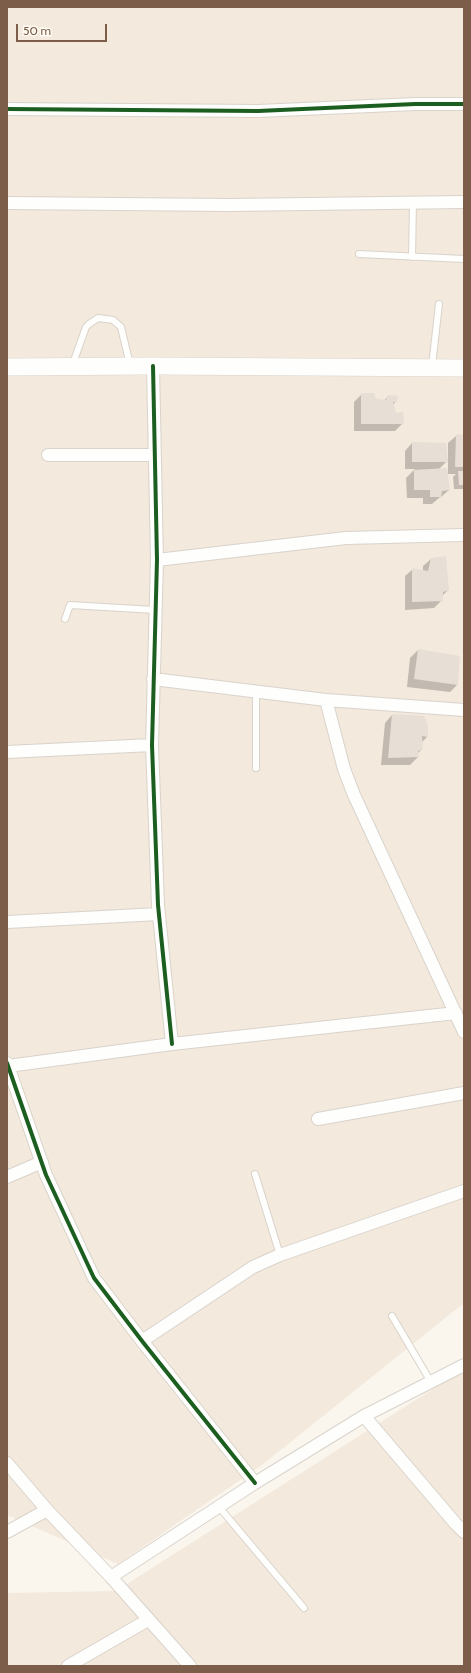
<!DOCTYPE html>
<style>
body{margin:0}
#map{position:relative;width:471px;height:1673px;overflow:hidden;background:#faf6ee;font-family:Cabin,sans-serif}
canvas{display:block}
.frame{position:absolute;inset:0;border:8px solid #7c5d4a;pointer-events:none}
.scale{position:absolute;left:16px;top:24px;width:91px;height:18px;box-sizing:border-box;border:2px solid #7c5d4a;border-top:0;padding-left:5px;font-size:12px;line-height:14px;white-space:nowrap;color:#7c5d4a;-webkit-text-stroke:3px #fffaf2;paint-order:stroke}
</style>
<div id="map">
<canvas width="471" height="1673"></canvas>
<div class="frame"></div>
<div class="scale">50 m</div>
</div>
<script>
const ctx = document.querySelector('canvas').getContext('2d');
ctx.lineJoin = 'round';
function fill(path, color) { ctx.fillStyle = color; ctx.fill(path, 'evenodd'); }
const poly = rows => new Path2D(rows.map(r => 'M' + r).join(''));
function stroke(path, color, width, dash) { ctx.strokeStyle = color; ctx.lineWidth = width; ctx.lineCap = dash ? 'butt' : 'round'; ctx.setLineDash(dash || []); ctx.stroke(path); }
const residential = poly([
 [7,7,464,7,464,1303,262,1465,118,1564,7,1515],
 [464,1369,464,1666,7,1666,7,1593,116,1591]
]);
const shadow = poly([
 [362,394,375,400,384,401,388,396,396,401,393,405,395,415,403,423,395,431,354,431,354,402],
 [456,436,464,436,464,489,454,489,453,477,456,474,448,474,448,460,438,470,449,490,441,497,439,498,432,504,423,504,423,498,407,498,406,478,415,469,405,469,405,451,412,443,448,460,448,443],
 [431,559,448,590,442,596,442,600,434,608,405,610,405,576,413,569,423,571,423,566],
 [418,650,457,685,450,692,407,687,410,658],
 [392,715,427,737,422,742,422,749,417,754,418,757,410,765,381,765,385,723]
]);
const building = poly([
 [361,393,374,393,376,399,386,400,388,395,398,396,397,402,393,402,396,413,403,412,404,424,361,424],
 [456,434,464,435,464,467,455,467],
 [412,442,446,443,448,462,412,462],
 [447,468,450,490,442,491,441,497,430,497,430,490,414,490,414,470],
 [458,471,464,471,464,485,459,485],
 [446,556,449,590,443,592,443,601,412,602,412,568,428,571,431,558],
 [418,649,460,656,458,685,414,679],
 [392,714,424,716,428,725,428,737,422,736,423,749,418,751,419,757,388,758]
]);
const lane = poly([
 [359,254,464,259],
 [412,257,413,202],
 [72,366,86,327,89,324,98,318,113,320,121,327,130,365],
 [432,366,439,304],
 [65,619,70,605,155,610],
 [256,690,256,768],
 [255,1174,280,1255],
 [392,1316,431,1382],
 [219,1507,304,1608]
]);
const street = poly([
 [7,109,258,111,415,104,464,104],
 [7,203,229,205,464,202],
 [153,366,157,560,152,745,158,905,172,1044],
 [48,455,154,455],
 [157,560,346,538,464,535],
 [153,679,326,700,464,710],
 [326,700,344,769,354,795,464,1032],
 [7,752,152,745],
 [7,922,159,914],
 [7,1063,46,1175,94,1278,142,1341,255,1483],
 [8,1066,172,1044,456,1013],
 [318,1119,464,1093],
 [7,1177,42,1162],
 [142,1341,253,1267,280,1255,464,1191],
 [364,1416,455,1523,464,1532],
 [7,1463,47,1510,111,1577,190,1666],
 [7,1532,47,1510],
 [111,1577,255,1483,364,1416,464,1365],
 [68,1666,148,1620]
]);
const secondary = poly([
 [7,367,153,366,464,368]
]);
const cycleway = poly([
 [7,109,258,111,415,104,464,104],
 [153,366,157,560,152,745,158,905,172,1044],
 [7,1063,46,1175,94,1278,142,1341,255,1483]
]);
fill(residential, '#f3e9dc');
fill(shadow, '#0003');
fill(building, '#e7ded5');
stroke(lane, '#d9d3cc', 8);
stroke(street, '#d9d3cc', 14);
stroke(secondary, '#dad2ca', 18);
stroke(lane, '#fefefc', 6);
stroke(street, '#fefefc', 12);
stroke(secondary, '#fefefc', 17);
stroke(cycleway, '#1b5e20', 4);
</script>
